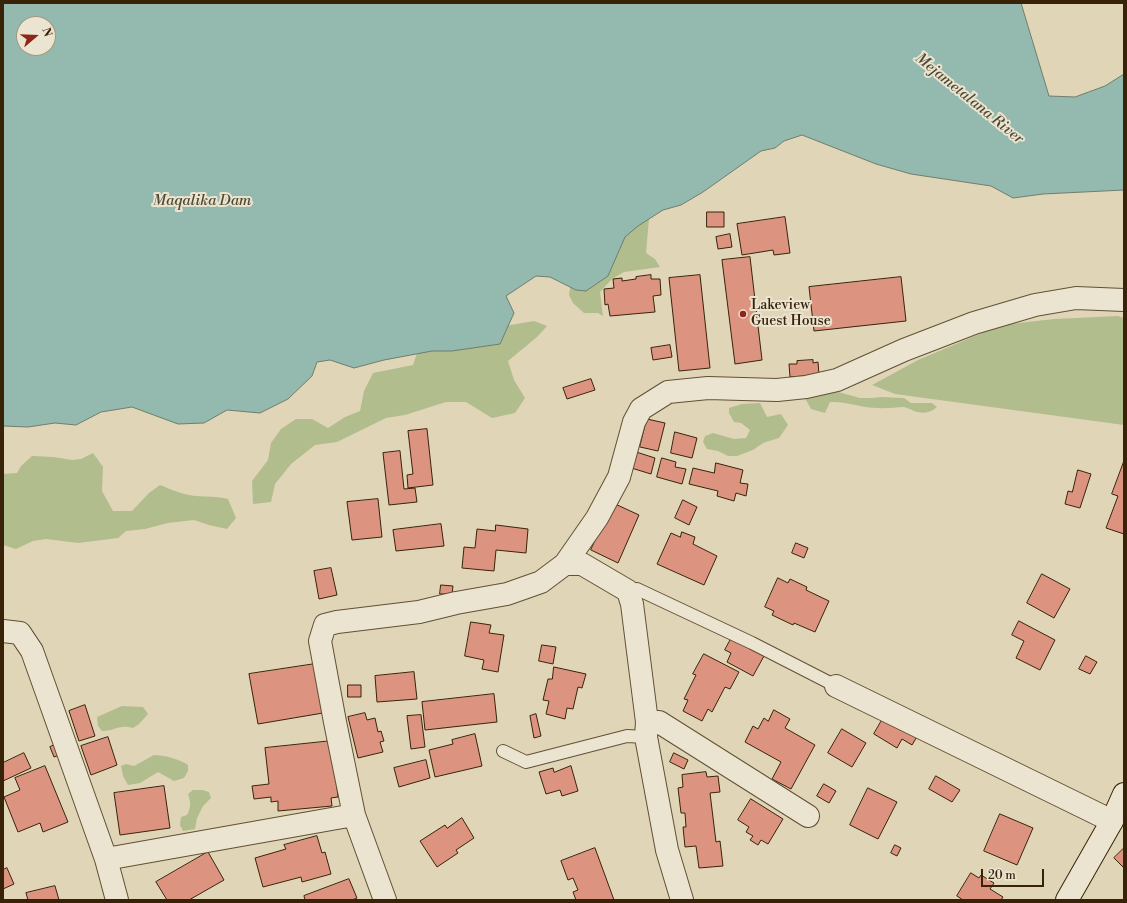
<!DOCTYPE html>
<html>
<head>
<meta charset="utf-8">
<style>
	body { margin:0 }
	#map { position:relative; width:1127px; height:903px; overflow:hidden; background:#e0d5b7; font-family:"Libre Bodoni",serif }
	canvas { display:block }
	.frame { position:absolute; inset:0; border:4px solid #382309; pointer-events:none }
	.north { position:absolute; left:16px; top:16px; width:40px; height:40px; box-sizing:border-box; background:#ebe4d0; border:1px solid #a39780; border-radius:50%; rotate:71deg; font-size:11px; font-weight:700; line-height:16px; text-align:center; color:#382309 }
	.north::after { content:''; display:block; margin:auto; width:14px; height:18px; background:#8f2418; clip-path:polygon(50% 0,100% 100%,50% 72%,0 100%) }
	.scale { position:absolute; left:981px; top:869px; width:63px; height:18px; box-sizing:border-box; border:2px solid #382309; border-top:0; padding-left:5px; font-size:12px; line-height:14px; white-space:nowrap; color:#382309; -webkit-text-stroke:3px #ebe4d0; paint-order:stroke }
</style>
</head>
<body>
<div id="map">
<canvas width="1127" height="903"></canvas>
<div class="frame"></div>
<div class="north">N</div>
<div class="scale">20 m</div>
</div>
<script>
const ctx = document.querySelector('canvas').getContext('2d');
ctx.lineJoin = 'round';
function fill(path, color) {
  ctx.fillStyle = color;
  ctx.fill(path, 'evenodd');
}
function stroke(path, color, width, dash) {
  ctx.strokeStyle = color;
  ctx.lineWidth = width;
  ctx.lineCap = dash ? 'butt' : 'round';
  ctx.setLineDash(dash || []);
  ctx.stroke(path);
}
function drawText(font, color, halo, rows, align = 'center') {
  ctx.font = font + ' "Libre Bodoni",serif';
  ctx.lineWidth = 4;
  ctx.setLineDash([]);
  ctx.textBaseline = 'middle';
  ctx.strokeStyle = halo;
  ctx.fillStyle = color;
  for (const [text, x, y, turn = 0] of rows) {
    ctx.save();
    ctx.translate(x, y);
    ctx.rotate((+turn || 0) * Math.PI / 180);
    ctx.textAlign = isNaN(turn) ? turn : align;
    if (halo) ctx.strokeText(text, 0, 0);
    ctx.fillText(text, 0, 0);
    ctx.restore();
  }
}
fill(new Path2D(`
	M649,219L646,253L655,259L660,267L624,272L612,279L600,292L603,316L598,313H584L573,303L569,295L570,288L581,281L610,225Z
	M1118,316L1124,318V425L895,394L872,385L918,360L1001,325L1054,319Z
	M534,321L547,326L537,337L508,361L514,380L525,398L515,413L492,418L466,402H446L405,415L386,418L337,442L315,445L291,464L275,484L271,502L253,504L252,481L268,460L271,443L281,429L296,419H312L328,428L345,417L360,411L364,391L373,373L413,365L419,347L493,328Z
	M824,388L860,398H872L881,397L904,398L911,403H932L937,407C930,414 921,414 912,410C909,409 906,407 903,407C895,407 887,409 878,408C862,408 846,401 830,402L825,413L811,409L805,398L807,392Z
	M760,403L767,417L781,414L788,425L779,438L763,443L753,450L737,456H728L718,451L707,449L703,442L705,436L713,433L734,439L746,438L750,430L741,423L734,422L729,413V408L742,404Z
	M93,453L103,467L102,491L113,511H132L149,493L160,485C172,490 184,495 196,496C207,497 216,496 228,499L236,518L227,529L209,525L194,520L168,523L145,529L126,531L118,538L78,543L46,539L33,541L16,549L3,545V474L17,473L21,466L32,456L53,457L72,460L81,459Z
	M122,706L143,707L148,714L139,724L133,728C118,724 116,731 102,731L98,726L97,717Z
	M154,755C163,755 180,759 188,765V771L184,778L174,781L158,772L140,783L128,785L123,776L121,766L126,764L134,766Z
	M193,790H202L209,792L211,798L203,806L197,818L195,829L183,831L180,825L181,817L187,815C191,807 191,803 188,794Z`), '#b2bd8e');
const water = new Path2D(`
	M3,3H1021L1049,96L1075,97L1105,86L1124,74V190L1043,194L1013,198L991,186L911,174L876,164L802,135L784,141L775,148L761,151L703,192L681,205L663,210L638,226L625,237L608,276L586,291L576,290L550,277L536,276L506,296L514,313L500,344L452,351H432L384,360L354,368L330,360L317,362L312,376L288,399L260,413L227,410L204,423L178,424L132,407L101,412L76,425L55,423L28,427L3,426ZM24,24H48V48H24Z`);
fill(water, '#94b9ae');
stroke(water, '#6f7d6c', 1);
const building = new Path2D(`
	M707,212H724V227H707Z
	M785,217L790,253L774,255L773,250L742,255L737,224Z
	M730,234L732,247L718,249L716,237Z
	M750,257L762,360L735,364L722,260Z
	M651,275V279H660L661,295L653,296L655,312L610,316L608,304L605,305L604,289L614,288L613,279L622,278V281L636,279V277Z
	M700,275L710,368L679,371L669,278Z
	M901,277L906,321L814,331L809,287Z
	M670,345L672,357L653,360L651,348Z
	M813,360V363L818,362L819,375L790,377L789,364H797V361Z
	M591,379L595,390L567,399L563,388Z
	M647,419L665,423L658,451L640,447Z
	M427,429L433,485L408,488L407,475L413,474L408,431Z
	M675,432L697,438L692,458L671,453Z
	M400,451L404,489L415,488L417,502L389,505L383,453Z
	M633,451L655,458L651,474L628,467Z
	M662,458L676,462L675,467L686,469L682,484L657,477Z
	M1124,461V534L1106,528L1118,496L1112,494Z
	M716,463L743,470L740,483L748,484L746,496L736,493L734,501L717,496L718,491L689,484L693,468L714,473Z
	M1078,470L1091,474L1080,508L1065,504L1068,491L1072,492Z
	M378,499L382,537L352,540L347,502Z
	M683,500L697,507L689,525L675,518Z
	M613,503L639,515L618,563L591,550Z
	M441,524L444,546L396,551L393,530Z
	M496,525L528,529L526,553L496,550L494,571L462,568L464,547L475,548L477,529L495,531Z
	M682,532L695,537L693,544L717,556L704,585L657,564L671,533L680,537Z
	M796,543L808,548L804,558L792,553Z
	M331,568L337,595L319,599L314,571Z
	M1042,574L1070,589L1054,618L1027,603Z
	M778,578L788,583L790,579L807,587L806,590L829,601L815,632L794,623L793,625L772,615L774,611L765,607Z
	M441,585L453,586L452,594H440Z
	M1019,621L1055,640L1040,670L1016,658L1024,641L1012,635Z
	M471,622L491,625L489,633L504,635L498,672L482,669L484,660L465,656Z
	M731,639L764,656L753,676L727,662L731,653L725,650Z
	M542,645L556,647L553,664L539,661Z
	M704,654L739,672L730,689L725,687L712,712L708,709L702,721L683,711L688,700L684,699L696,675L693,674Z
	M1086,656L1097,662L1090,674L1079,669Z
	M315,664L323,713L258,724L249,674Z
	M554,667L586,674L582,688L578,687L573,709L567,708L565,719L546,714L549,701L543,700L548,679H552Z
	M414,672L417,699L377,702L375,676Z
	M348,685H361V697H348Z
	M494,694L497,722L425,730L422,702Z
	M85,705L95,736L79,741L69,711Z
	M774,710L790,719L785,728L815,745L791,789L772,779L781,762L745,742L753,726L758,729L764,718L768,721Z
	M365,713L367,720L375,718L378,732L381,731L384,741L380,742L383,752L358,758L348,717Z
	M536,714L541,736L534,738L530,716Z
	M421,715L425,747L411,749L407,716Z
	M885,715L918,735L912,745L902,739L897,748L874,734Z
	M842,729L866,743L852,767L828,753Z
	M475,734L482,766L435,777L429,750L453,744L452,740Z
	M108,737L117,765L91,775L81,746Z
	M332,741L338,797L331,798L332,806L278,811V801L271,802V797L254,799L252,786L269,784L265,748Z
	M59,743L63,754L54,757L50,747Z
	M24,753L31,768L3,781V763Z
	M674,753L688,760L684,769L670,762Z
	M426,760L430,778L399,787L394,768Z
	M45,766L68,822L43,832L40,823L18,832L4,797L20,790L15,778Z
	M571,766L578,791L562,796L560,790L546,794L539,772L553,768L554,772Z
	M706,772L707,777L718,776L720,792L710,793L716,842L720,841L723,866L699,868L696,846L685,847L683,827H686L685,813H681L678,788L683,787L682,775Z
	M936,776L960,790L952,802L929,789Z
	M824,784L836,791L829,803L817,796Z
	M164,786L170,828L120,835L114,793Z
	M868,788L897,802L878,839L850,825Z
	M751,799L783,819L768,844L761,840L758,845L750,840L753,836L746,832L749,827L738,820Z
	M1000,814L1033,828L1017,865L984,851Z
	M462,818L474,838L456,850L458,853L437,867L420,841L445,825L447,828Z
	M317,836L322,853L325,852L331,874L302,882L301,877L263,887L255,858L286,849L284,845Z
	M895,845L901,848L897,856L891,853Z
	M595,848L614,900H576L573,892L578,890L573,878L568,880L561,861Z
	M1123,849H1124V868L1114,858Z
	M208,852L224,880L189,900H167L156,882Z
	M7,868L14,884L3,889V870Z
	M971,873L979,878L981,875L994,883L990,889L1003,897L1001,900H963L957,896Z
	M349,879L357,898L352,900H305L304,896Z
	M55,886L59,900H28L26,893Z`);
fill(building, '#dc9481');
stroke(building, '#382309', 1);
const lane = new Path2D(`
	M628,591L637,589L752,643L836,686
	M503,751L526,762L627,736L646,737`);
const street = new Path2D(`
	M565,564L597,518L619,477L634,422L641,409L668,392L708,388L777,390L806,387L837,380L904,350L974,323L1035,305L1076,298L1124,300
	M3,631L20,633L32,651L106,859L117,900
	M836,686L1112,821
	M647,722H659L808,816
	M354,815L335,722L320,641L325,625L337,622L419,612L456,603L507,594L541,582L565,564H582L628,591L632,604L647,722L646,737L667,850L682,900
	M106,859L354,815L385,900`);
const secondary = new Path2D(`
	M1067,900L1112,821L1124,794`);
stroke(lane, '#625034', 14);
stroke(street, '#625034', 24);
stroke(secondary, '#382309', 24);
stroke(lane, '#ebe4d0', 12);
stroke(street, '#ebe4d0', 22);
stroke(secondary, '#ebe4d0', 22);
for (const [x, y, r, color] of [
	[743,314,4,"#8f2418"]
]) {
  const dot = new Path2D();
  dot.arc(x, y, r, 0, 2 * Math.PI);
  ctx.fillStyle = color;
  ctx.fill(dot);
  stroke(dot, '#ebe4d0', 1.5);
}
drawText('14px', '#382309', '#ebe4d0', [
	["Lakeview",751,306],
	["Guest House",751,322]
], 'left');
drawText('italic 15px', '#4f4832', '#ebe4d0', [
	["Mejametalana River",969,99,39],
	["Maqalika Dam",202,201]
]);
</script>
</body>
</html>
